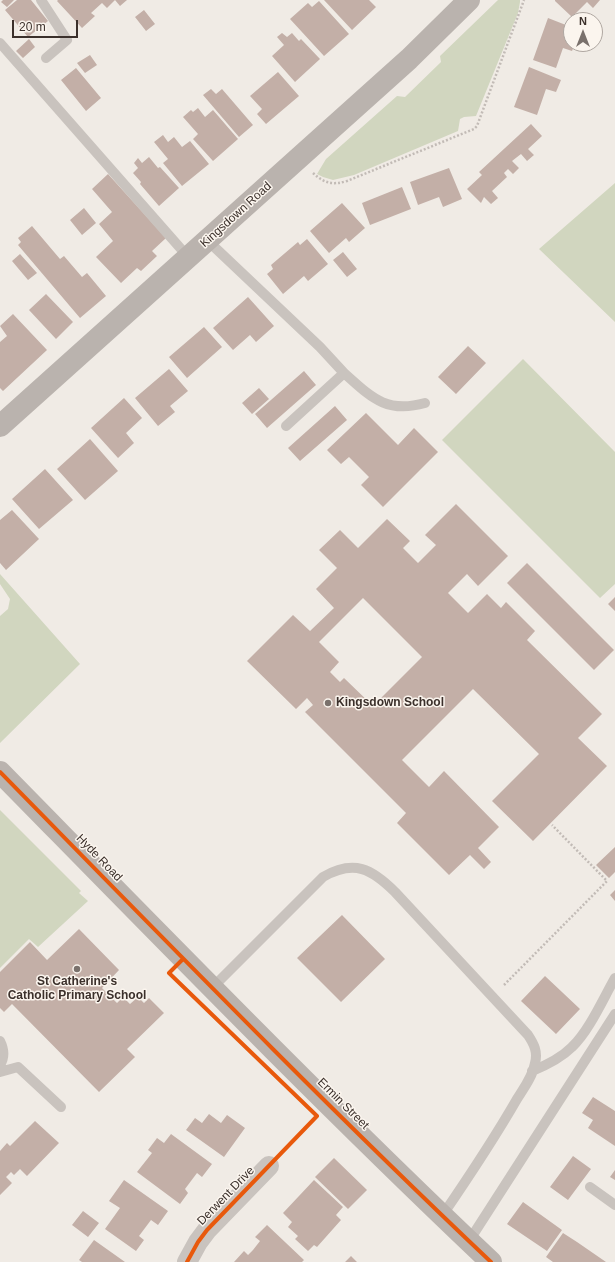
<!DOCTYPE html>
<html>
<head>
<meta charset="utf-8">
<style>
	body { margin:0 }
	#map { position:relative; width:615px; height:1262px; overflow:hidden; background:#f0ebe5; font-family:Helvetica,sans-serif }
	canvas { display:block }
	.north { position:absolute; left:563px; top:12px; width:40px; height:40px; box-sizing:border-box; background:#fbf5ee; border:1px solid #aea6a0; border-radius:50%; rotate:0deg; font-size:11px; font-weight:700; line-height:16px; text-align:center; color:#3b302b }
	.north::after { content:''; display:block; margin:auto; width:14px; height:18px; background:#7a716c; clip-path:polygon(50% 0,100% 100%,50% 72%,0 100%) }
	.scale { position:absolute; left:12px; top:20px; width:66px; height:18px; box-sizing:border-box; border:2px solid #3b302b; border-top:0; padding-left:5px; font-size:12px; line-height:14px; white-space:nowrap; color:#3b302b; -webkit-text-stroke:3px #fbf5ee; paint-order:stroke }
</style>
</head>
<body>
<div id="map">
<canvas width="615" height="1262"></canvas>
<div class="north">N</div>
<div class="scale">20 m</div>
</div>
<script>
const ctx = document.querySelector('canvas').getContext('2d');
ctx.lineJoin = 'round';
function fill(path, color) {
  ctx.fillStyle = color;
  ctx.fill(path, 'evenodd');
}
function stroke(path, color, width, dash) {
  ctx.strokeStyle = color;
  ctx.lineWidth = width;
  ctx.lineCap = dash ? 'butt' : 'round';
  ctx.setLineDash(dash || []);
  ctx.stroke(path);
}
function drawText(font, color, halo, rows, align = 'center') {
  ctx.font = font + ' Helvetica,sans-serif';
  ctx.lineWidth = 3;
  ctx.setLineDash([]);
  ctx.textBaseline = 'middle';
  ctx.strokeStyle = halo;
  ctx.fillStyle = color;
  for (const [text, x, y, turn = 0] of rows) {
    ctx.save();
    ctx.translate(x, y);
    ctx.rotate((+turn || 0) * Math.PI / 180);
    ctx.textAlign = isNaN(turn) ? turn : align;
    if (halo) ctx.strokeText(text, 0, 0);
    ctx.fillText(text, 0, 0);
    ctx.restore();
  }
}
fill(new Path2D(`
	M498,0H520V2L518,13L476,116L464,117L460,119L458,131L354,175L333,180L323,177L317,174L326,159L397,96L405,97L441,62L440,56Z
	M615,183V322L539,249Z
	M523,359L615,452V584L600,598L442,440Z
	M0,574L80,664L0,743V616L8,609L10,599L0,584Z
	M0,810L81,891L79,893L88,901L38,947L29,939L0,968Z`), '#d1d6bf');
fill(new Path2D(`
	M3,0H14L7,7L1,2Z
	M17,0H31L48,21L28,37L5,10Z
	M58,0H127L120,6L115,0L107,8L102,3L91,13L95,16L82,28L57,1Z
	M324,0H369L376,7L352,30Z
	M555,0H600L593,8L587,2L572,17L555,1Z
	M319,1L349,34L324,56L290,19L308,3L312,7Z
	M144,10L155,24L146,31L135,17Z
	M548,18L571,27V44H575L572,51L563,48L556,68L533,60Z
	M282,33L287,37L292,33L299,41L301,39L320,59L295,82L272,56L284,45L277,37Z
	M29,39L35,47L23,58L16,51Z
	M90,55L97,65L85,73L77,63Z
	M529,67L561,80L556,92L546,89L537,115L514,107Z
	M76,68L101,98L86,111L61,80Z
	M278,72L299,96L266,124L257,114L262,109L250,96Z
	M211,89L216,94L222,89L253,125L239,137L203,95Z
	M198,108L205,117L213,110L238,139L213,161L193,139L198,134L183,117L191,110L193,112Z
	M531,124L542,136L528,149L534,155L527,161L521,154L512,161L519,168L513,174L508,169L504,173L507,177L492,191L498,198L491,204L484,197L481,203L467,189L482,175L479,172Z
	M163,135L168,142L174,137L182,147L190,141L209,164L182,186L163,163L168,159L154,142Z
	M149,157L158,168L160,167L179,188L159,206L140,184L141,182L133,173L138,168L134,163L138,158L142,163Z
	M449,168L462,199L443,207L439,197L418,205L410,182Z
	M108,174L166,238L152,251L157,256L141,271L137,268L121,283L96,257L113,241L99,224L112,212L92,189Z
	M402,187L411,209L370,225L362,203Z
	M342,203L365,228L349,242L346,238L329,253L310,231Z
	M84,208L96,223L82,235L70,220Z
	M32,226L60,259L64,256L82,277L87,273L106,296L80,318L18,245L21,242L18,238Z
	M307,239L328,264L308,281L304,276L283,294L267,274L273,269L271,265L298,242L300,245Z
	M343,252L357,269L347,277L333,260Z
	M20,254L37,273L28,280L12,261Z
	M46,294L73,322L56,339L29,310Z
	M248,297L274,326L256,342L250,335L233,350L213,328Z
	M13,314L47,350L3,391L0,388V342L7,336L0,326Z
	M204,327L222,347L187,378L169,357Z
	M468,346L486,363L456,394L438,377Z
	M169,369L188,391L170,406L175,412L158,426L135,398Z
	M304,371L316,385L267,428L255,414Z
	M259,388L269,399L252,414L242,403Z
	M124,398L142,418L126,433L134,443L118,458L91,428Z
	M335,406L347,420L300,461L288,448Z
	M366,413L398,445L414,428L438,452L383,507L361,485L369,477L349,457L341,464L327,450Z
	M90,439L118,471L85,500L57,469Z
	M45,469L73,500L39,529L12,499Z
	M456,504L508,556L478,586L467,574L448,593L468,613L487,594L501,608L506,602L535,631L527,640L602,714L578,738L607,766L533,841L492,801L539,754L473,689L402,760L429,787L444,771L499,827L478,848L491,862L484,869L470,855L449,875L397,823L406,813L305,712L313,705L307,698L296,709L247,661L293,615L310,631L334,608L316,589L337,568L319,550L340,530L358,548L387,519L410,541L403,548L418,563L436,545L425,535ZM363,598L422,657L373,706L344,678L340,682L330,672L339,662L319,642Z
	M12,510L39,539L6,570L0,563V520Z
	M527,563L614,650L594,670L507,583Z
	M615,597V611L608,604Z
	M615,847V872L609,878L596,865Z
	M615,890V901L610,895Z
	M342,915L385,959L341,1002L297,958Z
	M79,929L119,970L102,988L117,1003L123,997L130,1004L138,997L144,1003L149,998L164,1013L127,1049L135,1057L99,1092L12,1004L4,1012L0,1008V972L30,942L47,960Z
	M545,976L580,1009L556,1034L521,1001Z
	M593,1097L615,1111V1146L588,1128L593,1120L582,1113Z
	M209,1114L221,1123L227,1115L245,1128L224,1157L186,1130L195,1118L202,1123Z
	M35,1121L59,1143L27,1176L20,1169L14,1175L11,1172L6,1177L12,1183L0,1195V1151L7,1143L10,1146Z
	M171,1134L212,1164L202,1177L197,1173L185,1189L188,1193L180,1204L137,1172L152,1153L148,1150L157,1138L164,1143Z
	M573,1156L591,1169L568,1200L550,1187Z
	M334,1158L367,1190L348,1209L315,1177Z
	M615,1170V1180L610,1177Z
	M124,1180L168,1211L158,1225L151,1220L139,1236L144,1240L136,1251L105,1229L120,1208L109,1201Z
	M314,1180L343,1207L336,1215L341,1220L317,1247L314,1245L308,1251L295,1239L298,1236L288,1227L292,1222L283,1213Z
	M523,1202L562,1230L547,1251L507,1224Z
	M83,1211L99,1223L88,1237L72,1225Z
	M267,1225L304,1260L302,1262H234L244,1251L248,1255L253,1250L260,1241L255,1237Z
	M563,1233L577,1242L606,1262H553L546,1257Z
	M94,1240L125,1262H82L79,1260Z
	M351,1256L357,1262H345Z`), '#c3afa7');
stroke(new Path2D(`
	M313,173C325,184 333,185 347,181L474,129L477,126L524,0
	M504,985L607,881L552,825`), '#c2bbb6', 2.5, [2, 2]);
stroke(new Path2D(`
	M41,0L67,40L46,58
	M0,43L189,258
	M208,241L320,347L344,373L286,426
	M344,373C371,397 386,414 425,403
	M212,988L323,877C354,859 372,869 395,892L528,1035C534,1044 538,1052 535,1063C533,1076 524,1088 517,1099C494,1139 468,1178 442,1216
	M0,1041C4,1049 5,1057 0,1065
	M532,1071C547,1065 561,1058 572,1047C589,1031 603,999 615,978
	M0,1072L18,1067L61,1107
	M590,1187L615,1205
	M469,1241L615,1014`), '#c9c3be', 10);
stroke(new Path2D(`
	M187,1262L198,1242L207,1230L269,1166`), '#c9c3be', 20);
stroke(new Path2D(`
	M0,426L409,59L469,0
	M0,772C162,937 323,1103 491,1262`), '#bab3ae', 22);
stroke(new Path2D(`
	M0,772C162,937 323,1103 491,1262
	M183,959L169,973L317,1116L207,1230L198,1242L187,1262`), '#e8590c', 4);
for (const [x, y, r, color] of [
	[328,703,4,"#7a716c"],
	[77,969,4,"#7a716c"]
]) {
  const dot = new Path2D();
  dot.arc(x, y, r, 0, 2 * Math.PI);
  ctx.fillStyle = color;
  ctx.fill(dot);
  stroke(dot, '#fbf5ee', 1.5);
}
drawText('12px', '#3b302b', '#fbf5ee', [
	["Kingsdown Road",236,215,-42],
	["Hyde Road",99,858,46],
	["Ermin Street",343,1104,45],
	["Derwent Drive",226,1196,-46]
]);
drawText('bold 12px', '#3b302b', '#fbf5ee', [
	["Kingsdown School",336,703],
	["St Catherine's",77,982,"center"],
	["Catholic Primary School",77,996,"center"]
], 'left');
</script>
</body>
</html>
